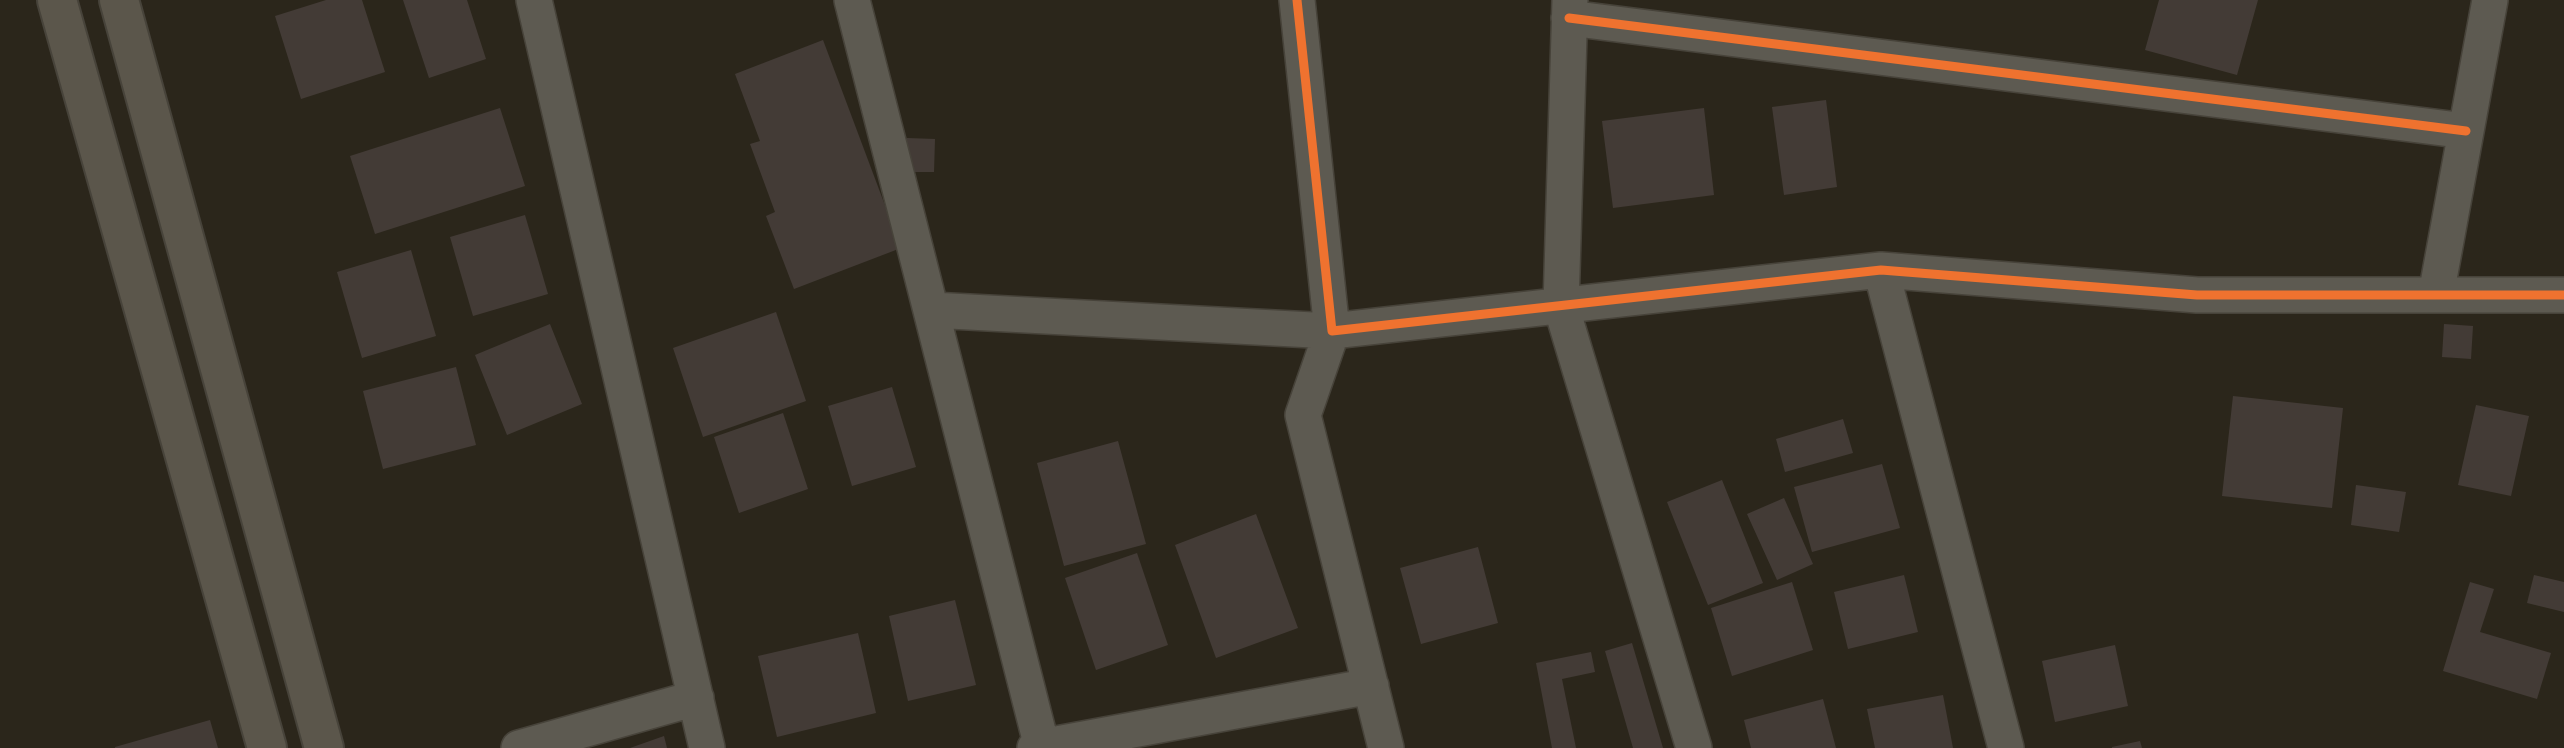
<!DOCTYPE html>
<html>
<head>
<meta charset="utf-8">
<style>
	body { margin:0 }
	canvas { display:block; background:#2b261b }
</style>
</head>
<body>
<canvas width="2564" height="748"></canvas>
<script>
const ctx = document.querySelector('canvas').getContext('2d');
ctx.lineJoin = 'round';
function fill(path, color) {
  ctx.fillStyle = color;
  ctx.fill(path, 'evenodd');
}
function stroke(path, color, width, dash) {
  ctx.strokeStyle = color;
  ctx.lineWidth = width;
  ctx.lineCap = dash ? 'butt' : 'round';
  ctx.setLineDash(dash || []);
  ctx.stroke(path);
}
fill(new Path2D(`
	M326,0H362L385,72L301,99L275,16Z
	M403,0H467L486,59L429,78Z
	M2159,0H2258L2237,75L2145,50Z
	M823,40L901,248L794,289L766,216L775,212L750,144L760,141L735,74Z
	M1826,100L1837,187L1784,195L1772,107Z
	M500,108L525,186L375,234L350,156Z
	M1704,108L1714,195L1613,208L1602,121Z
	M907,138L935,139L934,172H906Z
	M525,215L548,294L473,316L450,237Z
	M411,250L436,336L362,358L337,272Z
	M776,312L806,401L703,437L673,348Z
	M550,324L582,404L507,435L475,355Z
	M2444,324L2473,326L2471,359L2442,357Z
	M456,367L476,445L383,469L363,391Z
	M892,387L916,467L852,486L828,406Z
	M2233,396L2343,408L2332,508L2222,496Z
	M2476,405L2529,416L2511,496L2458,485Z
	M783,413L808,489L739,513L714,437Z
	M1843,419L1853,453L1785,472L1776,439Z
	M1118,441L1146,544L1064,566L1037,463Z
	M1882,464L1900,528L1812,552L1794,487Z
	M1722,480L1763,583L1708,605L1667,502Z
	M2356,485L2406,492L2399,532L2351,525Z
	M1784,498L1813,564L1777,580L1747,514Z
	M1256,514L1298,628L1216,658L1175,545Z
	M1478,547L1498,623L1421,644L1400,568Z
	M1137,553L1168,645L1096,670L1065,578Z
	M1904,575L1918,632L1848,649L1834,592Z
	M2534,575L2564,582V612L2527,603Z
	M1792,582L1813,650L1732,676L1711,608Z
	M2470,582L2494,589L2480,632L2551,653L2537,699L2443,671Z
	M955,600L976,685L908,701L889,616Z
	M858,633L876,713L777,737L758,656Z
	M1632,643L1663,748H1633L1605,651Z
	M2115,645L2128,706L2055,722L2042,661Z
	M1591,652L1595,672L1562,679L1576,748H1552L1536,663Z
	M1943,695L1953,748H1875L1867,709Z
	M1823,699L1836,748H1751L1744,720Z
	M210,720L218,748H115V747Z
	M664,736L667,748H630Z
	M2140,741L2142,748H2112V747Z`), '#433b36');
const minor = new Path2D(`
	M534,0L707,748
	M852,0L1042,747
	M1297,0L1332,331L1881,270L2197,295H2564
	M1570,0L1561,306L1694,748
	M1569,18L2466,131
	M1881,270L2006,748
	M2436,295L2490,0
	M931,310L1332,331L1303,415L1386,748
	M519,748L696,698
	M1035,748L1371,686`);
const secondary = new Path2D(`
	M57,0L267,748
	M119,0L324,748`);
stroke(minor, '#47433a', 38);
stroke(secondary, '#47433a', 42);
stroke(minor, '#5d5a51', 35);
stroke(secondary, '#5b564b', 38);
stroke(new Path2D(`
	M1297,0L1332,331L1881,270L2197,295H2564
	M1569,18L2466,131`), '#ef722f', 9);
</script>
</body>
</html>
